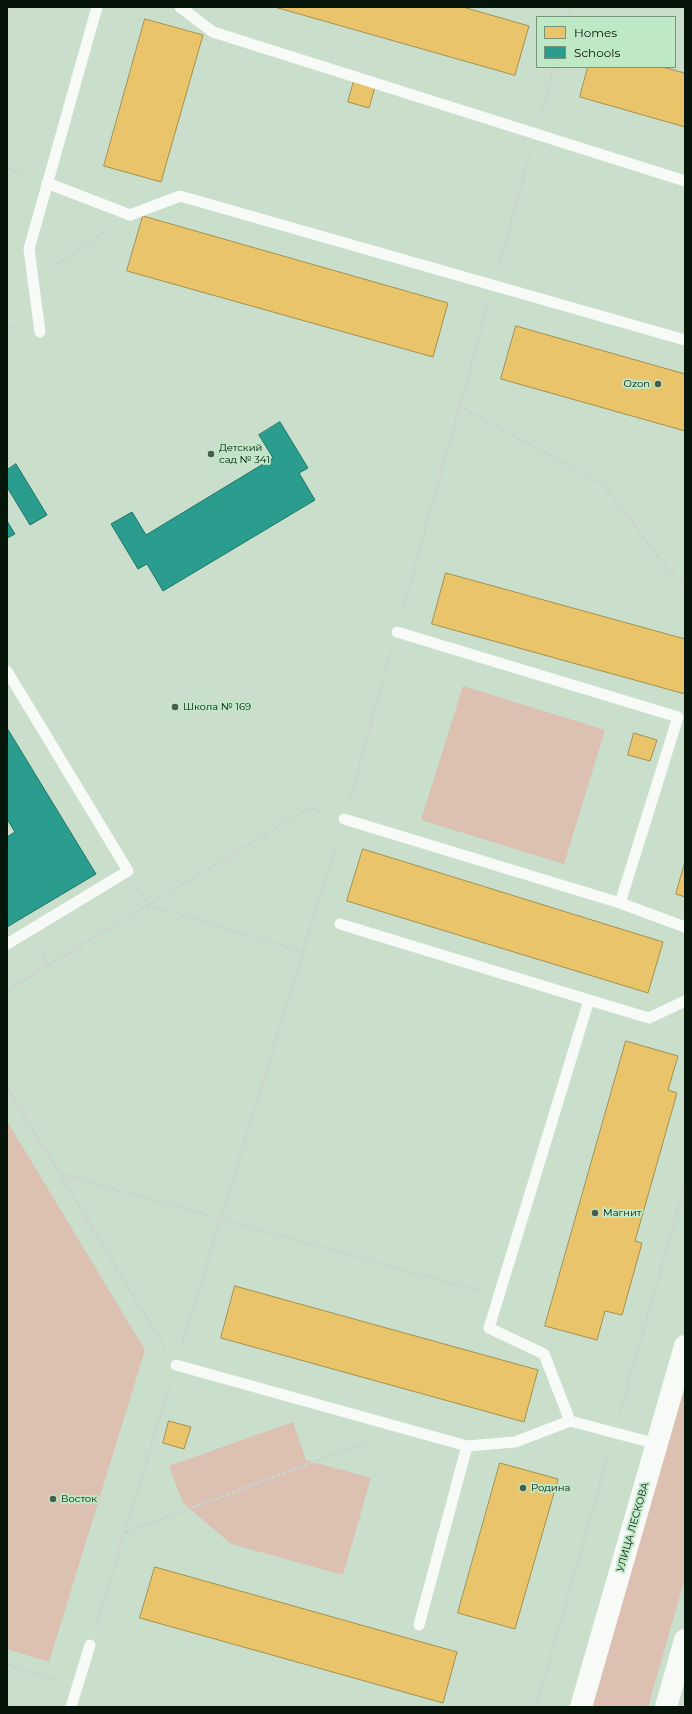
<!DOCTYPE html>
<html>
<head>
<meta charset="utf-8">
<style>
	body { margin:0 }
	#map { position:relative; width:692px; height:1714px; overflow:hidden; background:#c9dfcc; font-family:Montserrat,sans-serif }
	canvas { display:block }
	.frame { position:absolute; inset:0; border:8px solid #061509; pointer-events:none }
	.legend { position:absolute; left:536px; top:16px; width:140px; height:52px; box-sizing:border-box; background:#bfe9c5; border:1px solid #75947a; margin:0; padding:5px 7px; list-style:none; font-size:12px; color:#061509 }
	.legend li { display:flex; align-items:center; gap:8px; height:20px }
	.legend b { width:20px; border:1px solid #75947a }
</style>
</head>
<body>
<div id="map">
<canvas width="692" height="1714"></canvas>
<div class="frame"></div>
<ul class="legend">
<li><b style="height:11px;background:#e9c46a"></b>Homes</li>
<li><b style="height:11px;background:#2a9d8f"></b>Schools</li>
</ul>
</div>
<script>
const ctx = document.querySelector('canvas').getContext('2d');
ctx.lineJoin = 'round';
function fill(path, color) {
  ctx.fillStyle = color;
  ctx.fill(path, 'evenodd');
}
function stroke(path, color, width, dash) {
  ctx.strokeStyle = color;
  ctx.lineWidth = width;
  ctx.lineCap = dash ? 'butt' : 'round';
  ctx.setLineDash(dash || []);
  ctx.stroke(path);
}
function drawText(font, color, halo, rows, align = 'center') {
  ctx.font = font + ' Montserrat,sans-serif';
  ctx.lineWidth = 4;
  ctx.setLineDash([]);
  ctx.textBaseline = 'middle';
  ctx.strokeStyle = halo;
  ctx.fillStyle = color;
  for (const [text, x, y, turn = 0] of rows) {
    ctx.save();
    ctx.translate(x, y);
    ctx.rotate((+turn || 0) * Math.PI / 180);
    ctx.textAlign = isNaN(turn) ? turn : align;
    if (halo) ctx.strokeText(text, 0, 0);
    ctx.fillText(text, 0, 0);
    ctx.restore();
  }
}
fill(new Path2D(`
	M463,686L605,730L564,864L421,820Z
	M7,1121L145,1350L49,1662L7,1649Z
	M685,1385V1578L648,1707H592Z
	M293,1422L306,1460L371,1478L343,1575L231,1544L183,1503L169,1466Z`), '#dcc0b2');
const homes = new Path2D(`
	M275,7H463L529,26L515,75Z
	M145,19L203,35L161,182L104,166Z
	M588,67H662L685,73V127L580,97Z
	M354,81L375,87L369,108L348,102Z
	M143,216L448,303L433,357L127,271Z
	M516,326L685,374V431L501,379Z
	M446,573L685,639V694L432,624Z
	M634,733L657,740L650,761L628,755Z
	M363,849L663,942L648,993L347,901Z
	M685,862V897L676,894Z
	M626,1041L678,1056L668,1090L677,1093L635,1241L642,1243L622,1315L605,1311L597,1340L545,1326Z
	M235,1286L538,1370L524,1422L221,1338Z
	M169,1421L191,1427L184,1449L163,1443Z
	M500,1463L558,1479L515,1629L458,1613Z
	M155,1567L457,1652L443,1703L140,1618Z`);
fill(homes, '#e9c46a');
stroke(homes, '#a5904d', 1);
const schools = new Path2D(`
	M280,422L308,468L299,473L315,500L163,591L147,564L138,569L111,524L132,512L146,535L273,458L259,435Z
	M16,464L47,515L30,525L7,487V470Z
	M7,521L15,534L7,538Z
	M7,728L96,874L7,927V837L15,832L7,819Z`);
fill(schools, '#2a9d8f');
stroke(schools, '#1f7467', 1);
stroke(new Path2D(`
	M7,14L9,7
	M568,17L571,7
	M541,115L554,67
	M7,168L29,177
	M499,265L530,154
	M52,268L109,229
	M7,331L19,324
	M459,406L603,484L666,567L685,585
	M402,612L488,305
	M350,799L391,651
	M138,888L148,905L303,952
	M39,949L49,965
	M7,990L309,808L325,813
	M7,1087L165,1348
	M60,1174L479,1291
	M182,1345L338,838
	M620,1412L685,1185
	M125,1533L369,1441
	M96,1626L170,1384
	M7,1665L57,1681
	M536,1707L609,1452`), '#ccd3ce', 2.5, [4, 2]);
stroke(new Path2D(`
	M180,7L213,32L685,181
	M47,183L130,215L180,196L685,340
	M40,332L29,249L97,7
	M397,632L678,717L620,903L685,927
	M7,671L128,871L7,944
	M344,819L620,903
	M340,924L589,1000
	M176,1365L467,1446L515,1442L570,1421
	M657,1444L570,1421L544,1354L489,1328L589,1000L649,1018L685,1001
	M419,1625L467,1446
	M71,1707L90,1645`), '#f7faf7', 11);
stroke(new Path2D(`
	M581,1707L685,1346
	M666,1707L685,1640`), '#f7faf7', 22);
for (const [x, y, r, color] of [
	[658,384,4,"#4a5c4d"],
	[211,454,4,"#4a5c4d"],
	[175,707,4,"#4a5c4d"],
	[595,1213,4,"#4a5c4d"],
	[523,1488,4,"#4a5c4d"],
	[53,1499,4,"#4a5c4d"]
]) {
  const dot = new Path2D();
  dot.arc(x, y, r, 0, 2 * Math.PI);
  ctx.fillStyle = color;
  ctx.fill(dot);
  stroke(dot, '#bfe9c5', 1.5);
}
drawText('10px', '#061509', '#bfe9c5', [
	["Ozon",650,384,"right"],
	["Детский",219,448],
	["сад № 341",219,460],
	["Школа № 169",183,707],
	["Магнит",603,1213],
	["Родина",531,1488],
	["Восток",61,1499]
], 'left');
drawText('10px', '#061509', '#bfe9c5', [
	["УЛИЦА ЛЕСКОВА",633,1527,-74]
]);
</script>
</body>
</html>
